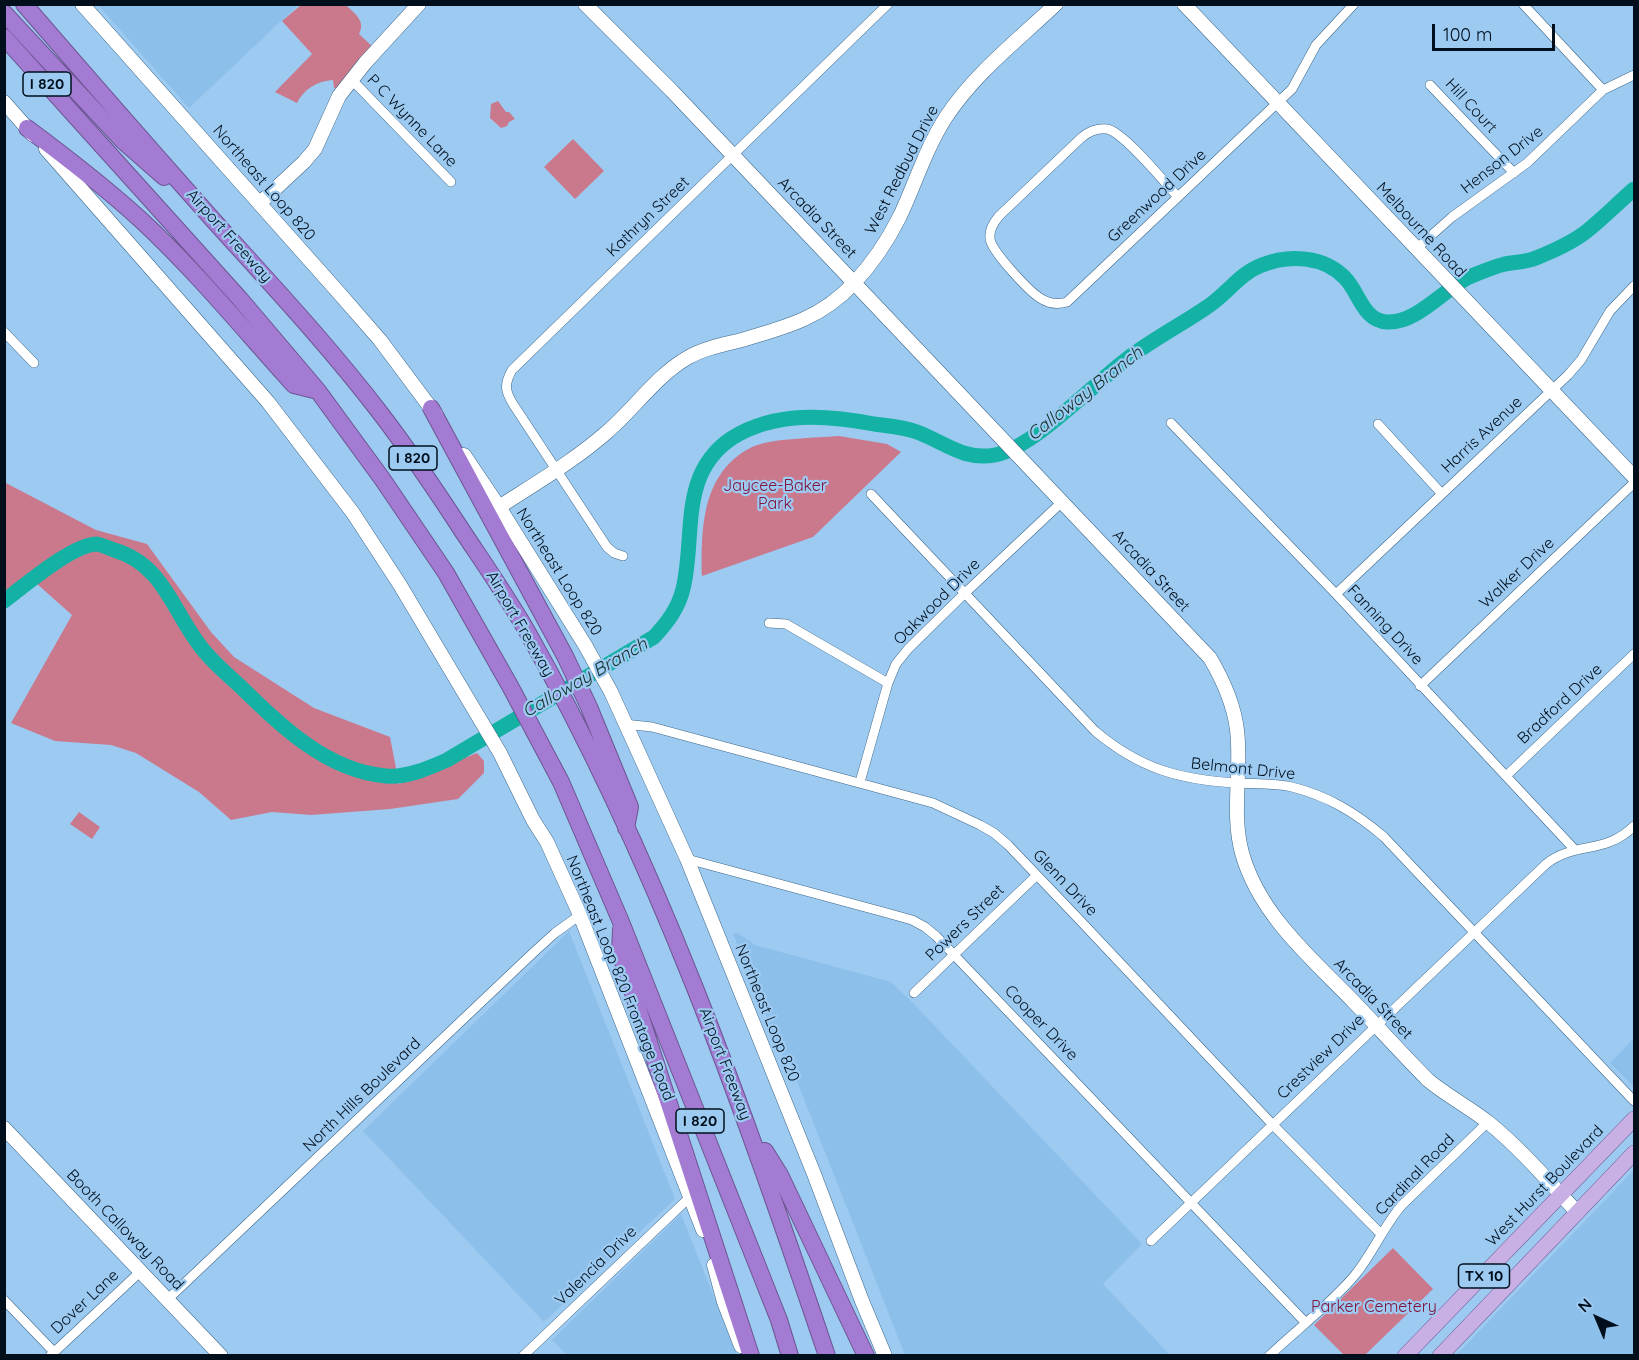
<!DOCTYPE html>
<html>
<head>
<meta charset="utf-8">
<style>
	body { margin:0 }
	#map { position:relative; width:1639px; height:1360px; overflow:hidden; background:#9dcaf1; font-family:Quicksand,sans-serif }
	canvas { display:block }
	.frame { position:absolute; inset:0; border:6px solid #010f1c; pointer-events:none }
	.north { position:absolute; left:1567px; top:1288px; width:60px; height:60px; -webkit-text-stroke:4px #9dcaf1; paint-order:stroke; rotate:316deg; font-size:16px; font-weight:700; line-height:24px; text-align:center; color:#010f1c }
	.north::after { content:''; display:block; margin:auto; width:21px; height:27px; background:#010f1c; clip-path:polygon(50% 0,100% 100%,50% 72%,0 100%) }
	.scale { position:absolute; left:1432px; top:24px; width:123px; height:27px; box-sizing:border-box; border:3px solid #010f1c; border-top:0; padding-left:8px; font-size:18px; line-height:21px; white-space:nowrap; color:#010f1c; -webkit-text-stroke:4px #9dcaf1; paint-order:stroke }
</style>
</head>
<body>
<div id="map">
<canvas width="1639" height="1360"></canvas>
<div class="frame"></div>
<div class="north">N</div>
<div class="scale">100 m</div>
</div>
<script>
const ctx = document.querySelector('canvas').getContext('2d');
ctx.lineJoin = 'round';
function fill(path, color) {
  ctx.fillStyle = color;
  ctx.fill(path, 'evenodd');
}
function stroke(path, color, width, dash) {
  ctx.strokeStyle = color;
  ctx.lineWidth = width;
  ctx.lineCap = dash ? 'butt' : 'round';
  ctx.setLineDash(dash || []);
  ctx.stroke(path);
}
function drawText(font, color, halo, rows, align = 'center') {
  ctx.font = font + ' Quicksand,sans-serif';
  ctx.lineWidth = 4.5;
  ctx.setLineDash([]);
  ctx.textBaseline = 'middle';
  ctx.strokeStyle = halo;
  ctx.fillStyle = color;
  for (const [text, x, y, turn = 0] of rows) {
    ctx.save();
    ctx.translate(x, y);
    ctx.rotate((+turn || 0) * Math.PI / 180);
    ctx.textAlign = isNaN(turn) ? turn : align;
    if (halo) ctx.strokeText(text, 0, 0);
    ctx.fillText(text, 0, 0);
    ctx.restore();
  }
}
fill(new Path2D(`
	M98,5H298L189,108Z
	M569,931L675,1199L544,1322L363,1131Z
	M738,933L755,945L891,982L914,1004L1142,1244L1103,1284L1170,1355H905L789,1061L785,1062L733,934Z
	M1634,1038V1087L1610,1063Z
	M1634,1170V1355H1456L1461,1350Z
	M681,1214L737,1355H567L552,1340Z`), '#8dbfeb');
fill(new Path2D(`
	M301,5H346C355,14 366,21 359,34L374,48L337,88H334L333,80C317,81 304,89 297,103L275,92L312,54L282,21Z
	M498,101L506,112H509L515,119L509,122L507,126L501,128L490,118L491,104Z
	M573,139L604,171L575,199L544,167Z
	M839,436L887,444L901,452L813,537L702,576C701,527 702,472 752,447C772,438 816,438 839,436Z
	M4,482L96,530L147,544L211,632L234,657L314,708L390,737L399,784L477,753L484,761V773L458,799L390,809L311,815L272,812L231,820L199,792L136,753L111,745L55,741L11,723L72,615L36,583L5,604Z
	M79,812L100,827L92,839L70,824Z
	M1393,1248L1433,1289L1365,1355H1344L1314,1325Z`), '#ca798c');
stroke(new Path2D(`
	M4,601C24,586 73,544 97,544C102,545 109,548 114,550C166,565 173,615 205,652C216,665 229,676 241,687C281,726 327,771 386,776C406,778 429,768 447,760L654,637C667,623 678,609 683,589C696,536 678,474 732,438C775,411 827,415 874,424C889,426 903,427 917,432C944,442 964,461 995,455C1035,447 1092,385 1127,359C1153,339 1181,325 1207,307C1227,294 1240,273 1262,265C1289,254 1324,256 1345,278C1359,292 1363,321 1387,322C1416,324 1444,289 1469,277C1481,272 1493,267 1505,264C1516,262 1526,262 1536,258C1553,251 1572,243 1587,231C1603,218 1618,203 1634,189`), '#13b2a4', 15);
const street = new Path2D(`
	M1523,4L1603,90
	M352,80L451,182
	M1430,85L1514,173
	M1178,197C1165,183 1124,132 1107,129C1097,128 1088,132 1081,138L999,216C994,222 989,230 990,238C990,250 1029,291 1040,298C1049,304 1057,305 1067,302L1292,89L1316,45L1354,4
	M1416,249L1452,217L1527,163L1603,90L1634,75
	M4,332L34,363
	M1171,423L1336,594L1575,850
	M1378,424L1442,494
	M871,494L1095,731C1140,769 1180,780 1238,783C1256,784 1275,783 1292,787C1328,796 1356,813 1384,837L1634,1101
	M623,556L614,553L607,547L513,404C505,391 504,384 512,370L888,4
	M1336,594L1568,375L1581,360L1610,311L1634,286
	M769,623L786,624L888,683
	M1420,686L1634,483
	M624,724L652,727L933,803L980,825L994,833L1008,845L1074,914L1273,1125L1381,1234
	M1506,776L1634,654
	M860,782L888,683L896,664L908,649L964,594L1063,501
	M687,859L887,913L912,920L925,927L936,936L1305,1322
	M914,993L1036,876
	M1151,1241L1546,864C1575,841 1605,855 1634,826
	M168,1299L534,952L555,933L580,915
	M4,1300L54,1352
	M50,1356L141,1271
	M523,1356L690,1197
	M1269,1356C1296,1330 1332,1303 1355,1275C1373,1253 1383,1227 1402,1205L1488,1122`);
const secondary = new Path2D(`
	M82,4L339,293L380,340L436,415
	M585,4L672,91L1210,658C1223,680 1234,705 1237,730C1242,771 1231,813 1242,853C1259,914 1310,957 1353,1001C1378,1027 1402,1054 1428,1080C1447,1096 1469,1107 1489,1123C1521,1149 1549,1182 1577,1212
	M1184,4L1634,477
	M4,102L33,135
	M46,149L268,402L353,513L400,585L500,753L533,820L547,842L580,915L703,1230
	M260,203L304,162L315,149L339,96L365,63L419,4
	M464,455L499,507L585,645L611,692L687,859L814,1174L862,1301L885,1356
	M499,507C536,483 574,461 607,432C634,409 656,376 687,358C702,349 721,345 738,341C783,328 821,319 854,283C872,264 888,240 900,216C915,184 926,148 946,117C975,73 1018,40 1056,4
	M4,1128L221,1356
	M714,1265L724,1302L741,1346`);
const primary = new Path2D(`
	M1405,1356L1634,1119
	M1440,1356L1634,1153`);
const highway = new Path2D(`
	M24,4C87,77 150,149 214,221C271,284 329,346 381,414C410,452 437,492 463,532C485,565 508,598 528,633C657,861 744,1109 827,1356
	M4,13L123,141L164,177
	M4,37L240,299L318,391L383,480L446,573L510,686L561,782L621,922L779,1320L790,1356
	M27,128C66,157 105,187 141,220C196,271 244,330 294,385L318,391
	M431,408L565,656L589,707L630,807L626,828
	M621,929L620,953L751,1356
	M765,1151L780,1175L866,1356`);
stroke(street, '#3e688a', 10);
stroke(secondary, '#3e688a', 15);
stroke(primary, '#6b5592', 16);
stroke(highway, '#6b5592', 18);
stroke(street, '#fff', 9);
stroke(secondary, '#fff', 14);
stroke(primary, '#c8b0e4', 15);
stroke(highway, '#a47bd2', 16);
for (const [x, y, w] of [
	[47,84,48],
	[413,458,48],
	[700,1121,48],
	[1484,1276,51]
]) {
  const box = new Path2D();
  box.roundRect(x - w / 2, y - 12, w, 24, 4.5);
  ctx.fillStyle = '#9dcaf1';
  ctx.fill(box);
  stroke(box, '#010f1c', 1.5);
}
drawText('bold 15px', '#010f1c', null, [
	["I 820",47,84],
	["I 820",413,458],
	["I 820",700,1121],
	["TX 10",1484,1276]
]);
drawText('16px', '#010f1c', '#9dcaf1', [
	["Hill Court",1471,106,47],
	["P C Wynne Lane",412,121,46],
	["Henson Drive",1502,160,-38],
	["West Redbud Drive",902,170,-63],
	["Northeast Loop 820",264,183,49],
	["Greenwood Drive",1157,196,-43],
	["Kathryn Street",648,217,-44],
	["Arcadia Street",817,218,46],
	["Melbourne Road",1421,230,47],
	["Airport Freeway",229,236,48],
	["Harris Avenue",1482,435,-43],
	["Arcadia Street",1151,571,47],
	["Northeast Loop 820",559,572,58],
	["Walker Drive",1517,573,-43],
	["Oakwood Drive",937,602,-45],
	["Airport Freeway",520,624,60],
	["Fanning Drive",1385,625,47],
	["Bradford Drive",1560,704,-43],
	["Belmont Drive",1243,769,6],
	["Glenn Drive",1065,883,46],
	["Powers Street",965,923,-44],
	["Northeast Loop 820 Frontage Road",620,978,68],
	["Arcadia Street",1373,999,46],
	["Northeast Loop 820",767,1013,68],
	["Cooper Drive",1041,1023,46],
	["Crestview Drive",1321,1057,-44],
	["Airport Freeway",725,1064,69],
	["North Hills Boulevard",362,1095,-44],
	["Cardinal Road",1415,1175,-46],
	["West Hurst Boulevard",1545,1186,-46],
	["Booth Calloway Road",125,1230,46],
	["Valencia Drive",596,1266,-44],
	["Dover Lane",85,1302,-43]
]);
drawText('16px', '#80143d', '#9dcaf1', [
	["Jaycee-Baker",775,486],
	["Park",775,504],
	["Parker Cemetery",1374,1307]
]);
drawText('italic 18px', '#14312d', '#9dcaf1', [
	["Calloway Branch",1085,394,-38],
	["Calloway Branch",585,678,-30]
]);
</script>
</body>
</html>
